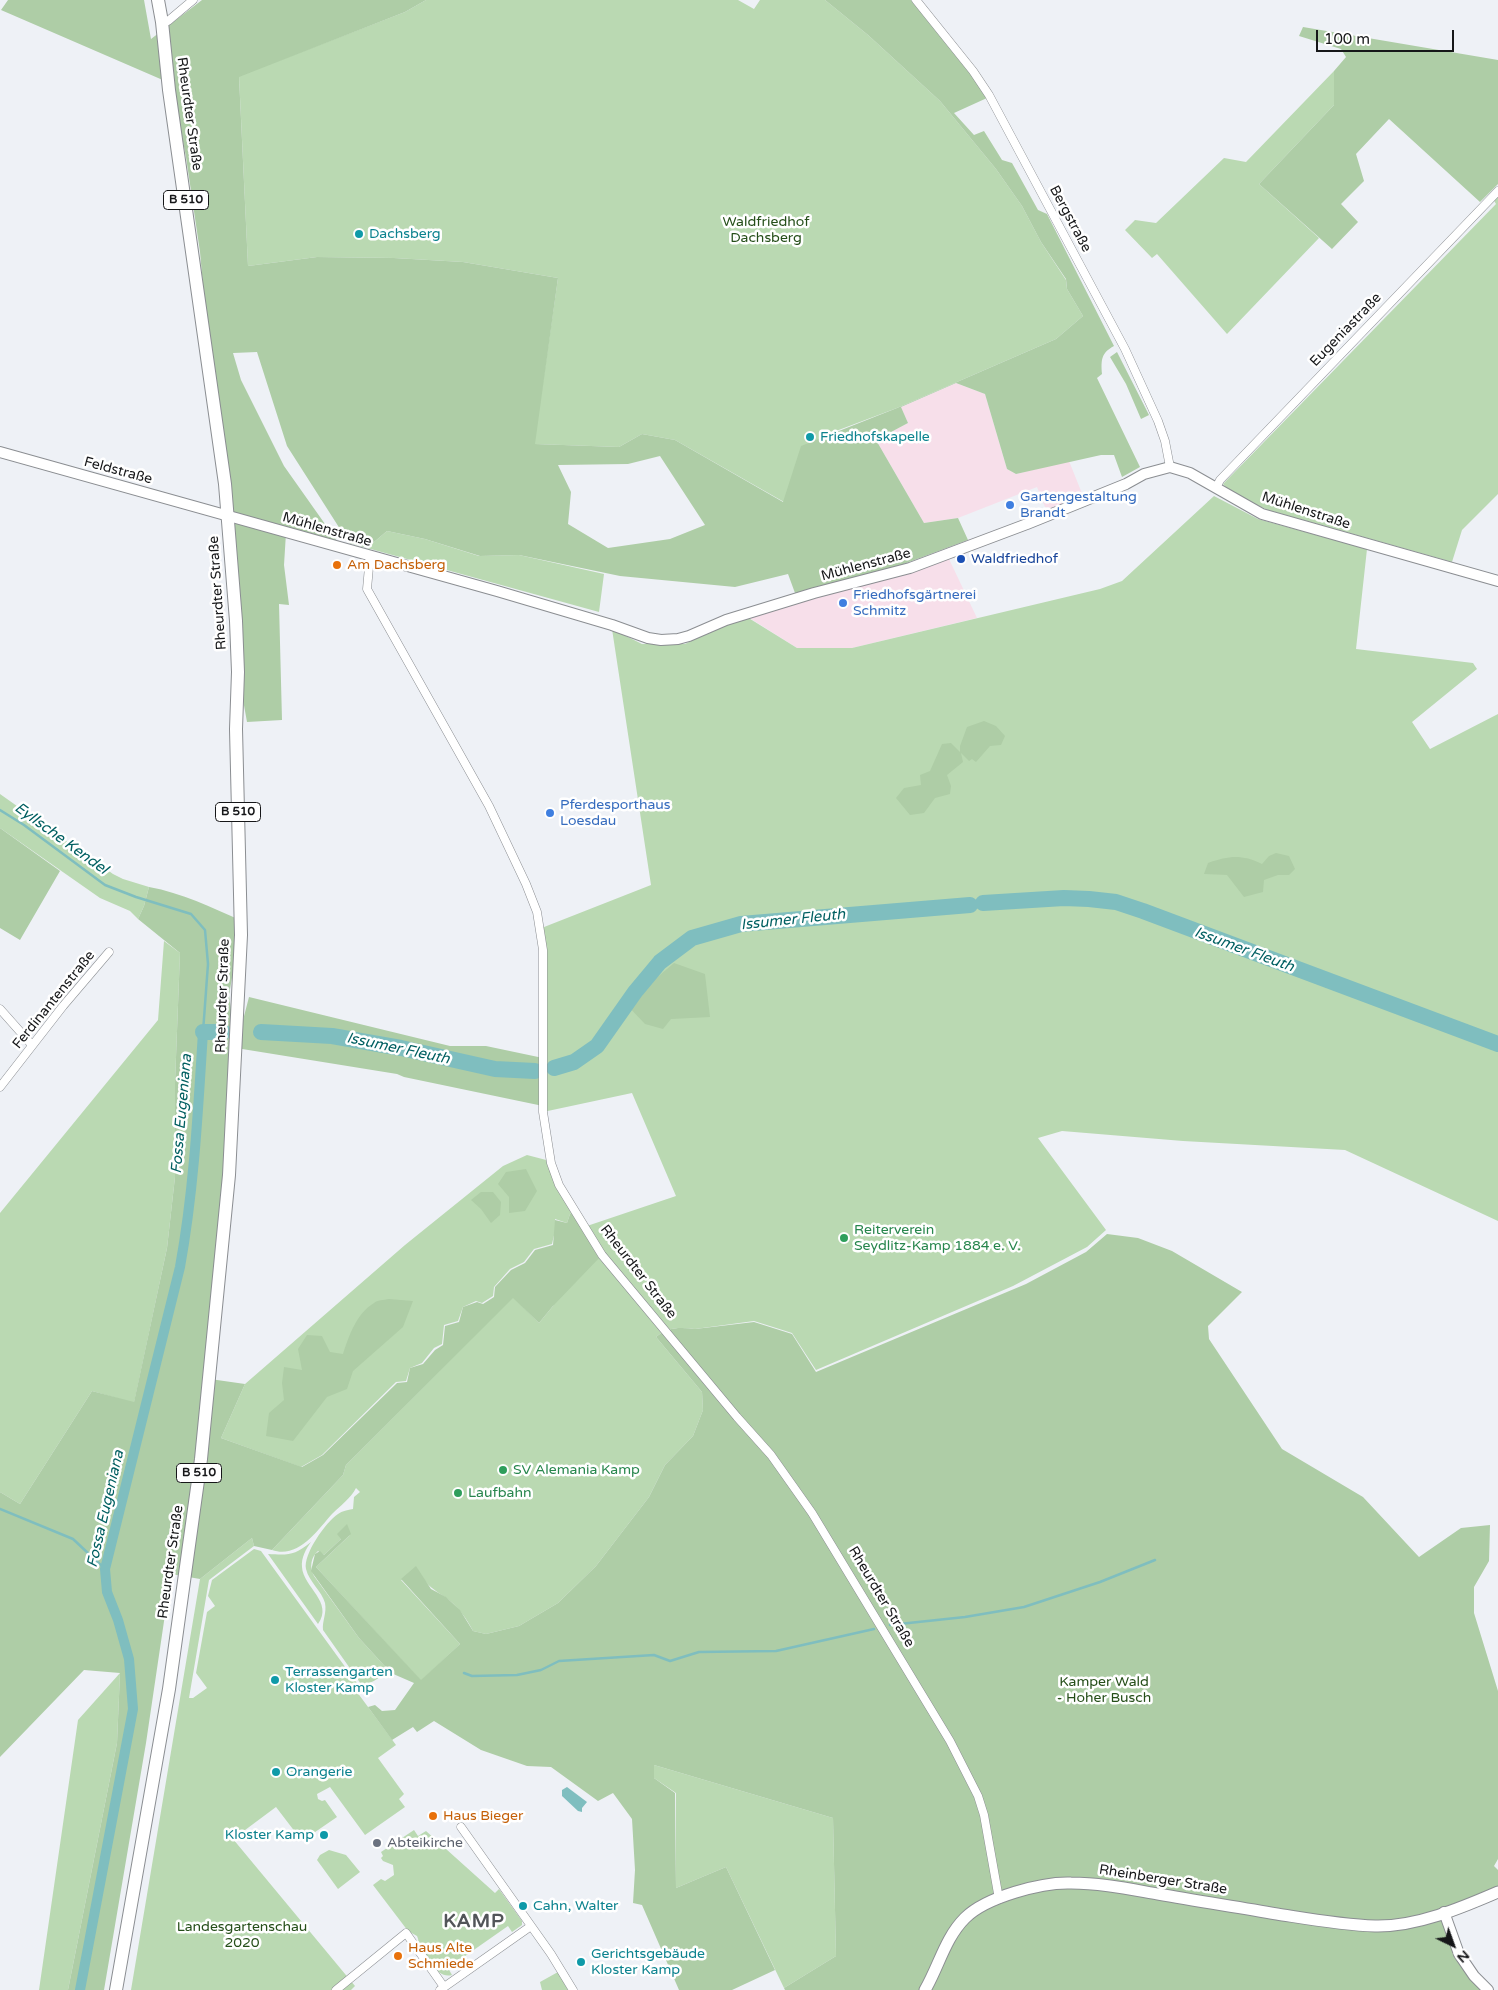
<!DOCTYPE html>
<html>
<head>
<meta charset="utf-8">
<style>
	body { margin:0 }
	#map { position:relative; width:1498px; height:1990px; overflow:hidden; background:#eef1f6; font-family:"Varela Round",sans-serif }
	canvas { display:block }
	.north { position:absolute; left:1428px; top:1920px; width:50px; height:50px; -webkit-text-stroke:4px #fff; paint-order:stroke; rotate:138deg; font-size:14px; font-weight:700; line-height:20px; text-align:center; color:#161719 }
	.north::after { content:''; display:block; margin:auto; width:18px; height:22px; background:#161719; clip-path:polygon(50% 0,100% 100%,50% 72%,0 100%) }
	.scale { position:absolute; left:1316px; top:30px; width:138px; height:22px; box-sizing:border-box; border:2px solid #161719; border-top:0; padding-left:6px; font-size:15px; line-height:18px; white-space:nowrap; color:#161719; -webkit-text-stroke:4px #fff; paint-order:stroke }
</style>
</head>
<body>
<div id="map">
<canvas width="1498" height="1990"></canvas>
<div class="north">N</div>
<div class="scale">100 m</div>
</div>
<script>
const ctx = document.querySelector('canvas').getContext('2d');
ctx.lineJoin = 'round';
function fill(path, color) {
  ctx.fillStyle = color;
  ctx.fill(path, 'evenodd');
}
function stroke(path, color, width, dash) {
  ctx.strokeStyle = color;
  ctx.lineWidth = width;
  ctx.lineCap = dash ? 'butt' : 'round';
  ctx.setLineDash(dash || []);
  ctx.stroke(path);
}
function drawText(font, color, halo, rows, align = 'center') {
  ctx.font = font + ' "Varela Round",sans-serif';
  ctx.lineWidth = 5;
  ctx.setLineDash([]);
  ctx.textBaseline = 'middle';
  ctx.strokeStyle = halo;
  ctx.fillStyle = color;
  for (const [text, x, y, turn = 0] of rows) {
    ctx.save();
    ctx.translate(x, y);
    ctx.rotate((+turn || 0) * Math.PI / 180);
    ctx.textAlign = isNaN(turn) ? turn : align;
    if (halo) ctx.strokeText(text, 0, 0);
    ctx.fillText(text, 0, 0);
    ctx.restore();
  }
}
fill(new Path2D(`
	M956,383L985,394L1007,469L1016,474L1069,461L1083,496L1051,508L1045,507L1037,487L958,518L924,523L876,440L908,423L901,407Z
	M949,559L977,618L852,648H797L748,617L821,595L912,573Z`), '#f7dfea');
fill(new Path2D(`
	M426,0H738L754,9L760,0H825L868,35L940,101L996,169L1022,206L1041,242L1066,280L1067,289L1083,316L1056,339L897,408L836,431L784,502L675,440L642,434L619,447L534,444L558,278L463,262L394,258L317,257L248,266L239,76L405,12Z
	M1334,71V105L1259,184L1319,238L1227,334L1157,254L1152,258L1125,230L1135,220L1156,223L1224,158L1246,162Z
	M1498,191V494L1462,530L1452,562L1268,510L1231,493L1223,484L1496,204L1492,197Z
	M1214,496L1258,519L1367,549L1356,649L1473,663L1477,669L1412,722L1430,749L1498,714V1221L1345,1150L1183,1141L1062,1131L1038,1138L1106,1230L1087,1247L1013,1286L816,1370L792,1333L754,1321L695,1329C680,1327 667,1327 656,1337L702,1392L703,1410L693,1436L665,1465L649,1497L596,1566L558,1603L519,1626L486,1634L473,1631C467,1619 457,1605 445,1597C434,1590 428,1586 420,1575L401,1580L460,1644L421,1681L316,1567L350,1535L341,1539L324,1555L318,1551C311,1557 309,1567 314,1576L359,1638L391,1673C380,1674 372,1686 361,1684L323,1630C322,1621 327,1613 325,1603C322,1591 309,1582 306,1569C303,1554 326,1522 338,1514C342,1511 348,1510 353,1509L354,1497L360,1492L356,1488C351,1498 340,1506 332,1514C317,1531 298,1559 272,1550L343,1475L346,1465L513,1297L539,1323L553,1306L584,1227L676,1196L632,1093L543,1112L539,929L651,885L612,629L642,644H685L729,622L747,617L797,648H852L1100,589L1122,581Z
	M387,531L425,539L479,556L519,555L604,574L599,612L367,548Z
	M0,794L113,874L123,879L149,887L144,906L138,919L130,911L100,898L0,828Z
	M164,941L180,953L175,1083V1177L167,1248L134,1403L92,1391L20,1504L0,1492V1213L158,1020Z
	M527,1155L550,1161L574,1211L570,1214L567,1223L555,1219V1231L552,1244L534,1249L524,1262L510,1269L494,1287L493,1296L482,1303L476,1301L463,1307L458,1321L444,1325L442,1344L434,1348L422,1363L410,1368L406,1381L396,1382L322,1455L301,1467L221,1438L245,1384L405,1245L503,1166Z
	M252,1538L254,1546L209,1580L189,1698H193L207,1688L196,1673L207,1612L215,1606L208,1596L212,1580L254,1549L261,1551L359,1686L357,1692L396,1745L378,1758L404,1794L399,1799L405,1807L365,1835L330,1787L317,1794L318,1799L322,1801L325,1800L337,1817L302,1841L276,1807L233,1839L355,1986L351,1990H131L200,1579Z
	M311,1542C306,1549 301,1558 302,1567C303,1587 334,1602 318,1624L268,1554C288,1555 294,1556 311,1542Z
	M120,1673L117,1743L68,1990H39L78,1720Z
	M654,1765L833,1818L836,1956L784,1988L726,1867L676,1888V1793L654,1778Z
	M414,1830L418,1836L426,1831L495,1893L499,1889L522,1921V1925L512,1932L508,1926L448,1968L452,1975C438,1979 426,1959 420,1947C418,1943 419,1940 417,1936L408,1931L373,1885L381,1879L385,1881L394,1875L393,1865L383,1861L381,1858L383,1856L381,1852Z
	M329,1850L346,1855L360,1872L338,1889L317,1860L320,1855Z
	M558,1972L568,1990H542L540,1982Z`), '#bad9b2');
fill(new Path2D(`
	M8,0H144L151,39L202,0H426L405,12L239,77L248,266L317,257L394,258L463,262L558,278L535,444L619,447L642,434L675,440L783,502L801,446L897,408L1056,339L1083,316L1067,289L1066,279L1041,242L1022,206L996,169L940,101L868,35L825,0H911L971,73L987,98L954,113L974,135L984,131L1002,160L1012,163L1038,210L1047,214L1114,346C1101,353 1101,360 1102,374L1097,378L1140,467L1122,477L1114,455H1101L1016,474L1007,469L985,394L956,383L901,407L908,423L876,440L924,523L958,518L968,540L901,565L795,593L788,574L735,587L620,576L519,555L480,556L425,539L387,531L367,548L349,543L287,446L257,352L233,353L241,380L284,466L337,541L286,533L284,565L289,605L279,604L282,720L247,722L238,672L200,252L186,157L172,84L1,10ZM660,456L705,525L670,539L608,548L568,524L571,492L558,465L628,464Z
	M1303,27L1498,60V184L1480,202L1389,119L1356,154L1364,181L1341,204L1358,222L1332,249L1259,184L1334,105V71L1346,57L1341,49L1299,36Z
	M1117,352L1149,415L1141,419L1126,384L1110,357Z
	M984,721L996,726L1005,736L1001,745L990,746L976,762L972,759L969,761L961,753L963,762L947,775L951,786L950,794L935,798L924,813L910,815L896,798L904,788L921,785L920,775L930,771L942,744L951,743L960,752V746L967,727Z
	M0,828L60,871L20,940L0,928Z
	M1276,853L1289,856L1295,869L1289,875H1278L1264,880L1263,892L1244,897L1227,875L1204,874L1208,863C1229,856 1241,854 1262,864L1269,856Z
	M149,887C182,893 211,907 242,921L229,995L236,1047L249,997L450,1046H486L543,1058V1106L404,1077L397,1074L236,1048L210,1379L245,1384L221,1438L302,1467L323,1455L397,1383L407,1382L410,1368L423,1364L435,1350L443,1345L445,1326L459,1322L463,1307L477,1302L483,1304L494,1297L495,1287L511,1270L525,1263L535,1250L553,1245L555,1220L567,1223L570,1214L574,1211L602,1255L553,1306L539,1323L513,1298L346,1465L343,1475L272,1550L254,1546L252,1538L200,1579L171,1574L146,1743L104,1990H68L117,1743L120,1673L84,1670L0,1757V1492L20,1504L92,1391L134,1402L167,1248L175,1177V1083L180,953L138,919L144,906Z
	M674,963L705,974L710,1017L671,1019L663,1029L645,1024L626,1004Z
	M526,1169L537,1191L525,1211L509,1213V1197L498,1184L506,1172Z
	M481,1192H493L501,1202L500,1215L491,1223L481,1209L471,1200Z
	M1107,1234L1138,1238L1172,1251L1242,1292L1208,1326L1209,1339L1282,1449L1363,1497L1419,1557L1461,1528L1490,1525L1489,1561L1474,1587V1613L1498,1691V1859L1494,1866L1498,1870V1890L1443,1913L1459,1955L1484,1990H785L784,1988L836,1956L833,1818L654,1765V1778L675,1793L676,1888L726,1867L775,1970L732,1990H679L642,1905L633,1903L635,1870L632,1819L613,1793L598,1801L551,1767L527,1766L481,1750L434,1721L417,1732L413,1727L392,1740L368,1707L375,1705L382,1711L395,1710L414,1683L391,1673L359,1638L311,1571L315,1554L320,1551L324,1555L341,1539L337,1534L347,1524L351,1534L316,1567L421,1680L460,1644L401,1579L416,1566L431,1589L446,1597L460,1610L473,1631L486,1634L519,1626L558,1603L596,1566L649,1497L665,1465L693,1436L703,1410L702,1392L656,1337C667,1327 680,1327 695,1329L754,1322L792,1334L816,1372L1026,1284L1086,1252Z
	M389,1299L413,1301L403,1327L353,1371L347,1389L327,1397L293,1441L266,1436L269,1413L284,1400L282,1383L284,1367L302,1370L298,1349L307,1335L322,1336L330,1352L343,1354C349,1336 356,1314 374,1303C377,1300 384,1300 389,1299Z`), '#aecda6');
fill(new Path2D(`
	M567,1787L587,1802L582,1808V1812L578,1811L562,1796V1790Z`), '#7fbebf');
stroke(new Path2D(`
	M0,810L24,825L105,885L136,897L191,914L205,930L208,964L203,1032
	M0,1509L73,1539L105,1569
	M890,1625L965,1617L1024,1607L1100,1582L1155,1560
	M464,1673L472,1676L517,1675L541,1670L559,1661L654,1655L670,1661L699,1652L776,1651L874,1629`), '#7fbebf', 2.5);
stroke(new Path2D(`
	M80,1990L133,1709L129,1659L118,1620L107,1592L105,1569L180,1267C194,1190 198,1111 203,1032`), '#7fbebf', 10);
stroke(new Path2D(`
	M983,903L1064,898L1089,899L1116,902L1143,911L1498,1044
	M203,1032H223
	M261,1032L332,1036L401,1048L495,1069L535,1071
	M554,1068L574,1062L597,1046L635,992L660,962L692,938L741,924L970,905`), '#7fbebf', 16);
const minor = new Path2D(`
	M916,0L973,71L989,95L1125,349L1158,421L1165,441L1170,467
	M162,22L168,21L193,0
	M1216,488L1220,480L1498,191
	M370,556L367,589L489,806L526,884L537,912L543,950V1112L551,1163L559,1185L602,1255L737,1417L771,1455L812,1513L950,1741L978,1796L984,1815L999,1899
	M0,1009L32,1045
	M0,1087L63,1006L109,952
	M461,1827L551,1954L573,1990
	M336,1990L406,1933L444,1987
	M440,1990L531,1926`);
const tertiary = new Path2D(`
	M0,452L497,591L612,625L648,638L661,640L678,639L689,636L726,620L814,593L910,568L1027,524L1126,484L1144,474L1170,467L1190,473L1262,514L1498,581
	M1444,1912L1459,1954L1474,1976L1488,1990`);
const secondary = new Path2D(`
	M925,1990C939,1966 945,1938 965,1918C986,1897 1042,1882 1071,1883C1100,1883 1129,1889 1158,1894C1197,1901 1237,1907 1277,1914C1309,1919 1342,1925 1375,1926C1416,1927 1461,1908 1498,1892`);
const primary = new Path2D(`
	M116,1990L169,1689L201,1459L229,1175L241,935L236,729L238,672L236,621L225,484L169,90L162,22L158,0`);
stroke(minor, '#8b8e92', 9);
stroke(tertiary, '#8b8e92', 12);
stroke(secondary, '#8b8e92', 13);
stroke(primary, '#8b8e92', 14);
stroke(minor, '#fff', 8);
stroke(tertiary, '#fff', 10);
stroke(secondary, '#fff', 11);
stroke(primary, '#fff', 12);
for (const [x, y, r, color] of [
	[359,234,5,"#0f9aa8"],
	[810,437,5,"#0f9aa8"],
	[1010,505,5,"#3f7fe0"],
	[961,559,5,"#1a4fb4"],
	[337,565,5,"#e8710a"],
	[843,603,5,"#3f7fe0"],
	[550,813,5,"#3f7fe0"],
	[844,1238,5,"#2e9e5b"],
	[503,1470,5,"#2e9e5b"],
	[458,1493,5,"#2e9e5b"],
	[275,1680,5,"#0f9aa8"],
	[276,1772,5,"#0f9aa8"],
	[433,1816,5,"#e8710a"],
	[324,1835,5,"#0f9aa8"],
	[377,1843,5,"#6b7280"],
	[523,1906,5,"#0f9aa8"],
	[398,1956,5,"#e8710a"],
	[581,1962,5,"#0f9aa8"]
]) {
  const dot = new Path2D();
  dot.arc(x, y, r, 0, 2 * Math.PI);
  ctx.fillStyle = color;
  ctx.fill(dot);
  stroke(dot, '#fff', 2);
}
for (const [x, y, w] of [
	[186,200,45],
	[238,812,45],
	[199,1473,45]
]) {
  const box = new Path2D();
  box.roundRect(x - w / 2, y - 9.5, w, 19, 4);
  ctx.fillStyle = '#fff';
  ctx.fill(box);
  stroke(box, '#161719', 1);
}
drawText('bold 12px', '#161719', null, [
	["B 510",186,200],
	["B 510",238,812],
	["B 510",199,1473]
]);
drawText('14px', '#161719', '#fff', [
	["Rheurdter Straße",189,114,82],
	["Bergstraße",1070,219,62],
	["Eugeniastraße",1346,330,-46],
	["Feldstraße",118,471,15],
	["Mühlenstraße",1306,511,18],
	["Mühlenstraße",327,530,16],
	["Mühlenstraße",866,565,-15],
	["Rheurdter Straße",218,593,-94],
	["Rheurdter Straße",223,996,-88],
	["Ferdinantenstraße",54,1000,-51],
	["Rheurdter Straße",638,1272,52],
	["Rheurdter Straße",171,1562,-82],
	["Rheurdter Straße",881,1597,59],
	["Rheinberger Straße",1163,1880,9]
]);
drawText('14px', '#254e19', '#fff', [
	["Waldfriedhof",766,222],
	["Dachsberg",766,238],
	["Kamper Wald",1104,1682],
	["- Hoher Busch",1104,1698],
	["Landesgartenschau",242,1927],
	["2020",242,1943]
]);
drawText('14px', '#0d838f', '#fff', [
	["Dachsberg",369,234],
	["Friedhofskapelle",820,437],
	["Terrassengarten",285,1672],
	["Kloster Kamp",285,1688],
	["Orangerie",286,1772],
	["Kloster Kamp",314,1835,"right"],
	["Cahn, Walter",533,1906],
	["Gerichtsgebäude",591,1954],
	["Kloster Kamp",591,1970]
], 'left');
drawText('14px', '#366cbe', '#fff', [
	["Gartengestaltung",1020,497],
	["Brandt",1020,513],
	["Friedhofsgärtnerei",853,595],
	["Schmitz",853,611],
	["Pferdesporthaus",560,805],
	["Loesdau",560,821]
], 'left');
drawText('14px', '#164399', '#fff', [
	["Waldfriedhof",971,559]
], 'left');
drawText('14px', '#c56008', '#fff', [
	["Am Dachsberg",347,565],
	["Haus Bieger",443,1816],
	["Haus Alte",408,1948],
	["Schmiede",408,1964]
], 'left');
drawText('14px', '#27864d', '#fff', [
	["Reiterverein",854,1230],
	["Seydlitz-Kamp 1884 e. V.",854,1246],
	["SV Alemania Kamp",513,1470],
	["Laufbahn",468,1493]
], 'left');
drawText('14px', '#5b616d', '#fff', [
	["Abteikirche",387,1843]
], 'left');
drawText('italic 15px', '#005f61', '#fff', [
	["Eyllsche Kendel",61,839,36],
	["Issumer Fleuth",793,920,-6],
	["Issumer Fleuth",1244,950,20],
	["Issumer Fleuth",398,1049,12],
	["Fossa Eugeniana",182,1114,-85],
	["Fossa Eugeniana",106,1509,-77]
]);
ctx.letterSpacing = '1px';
drawText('bold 19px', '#525559', '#fff', [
	["KAMP",474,1922]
]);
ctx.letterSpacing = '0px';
</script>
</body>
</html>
